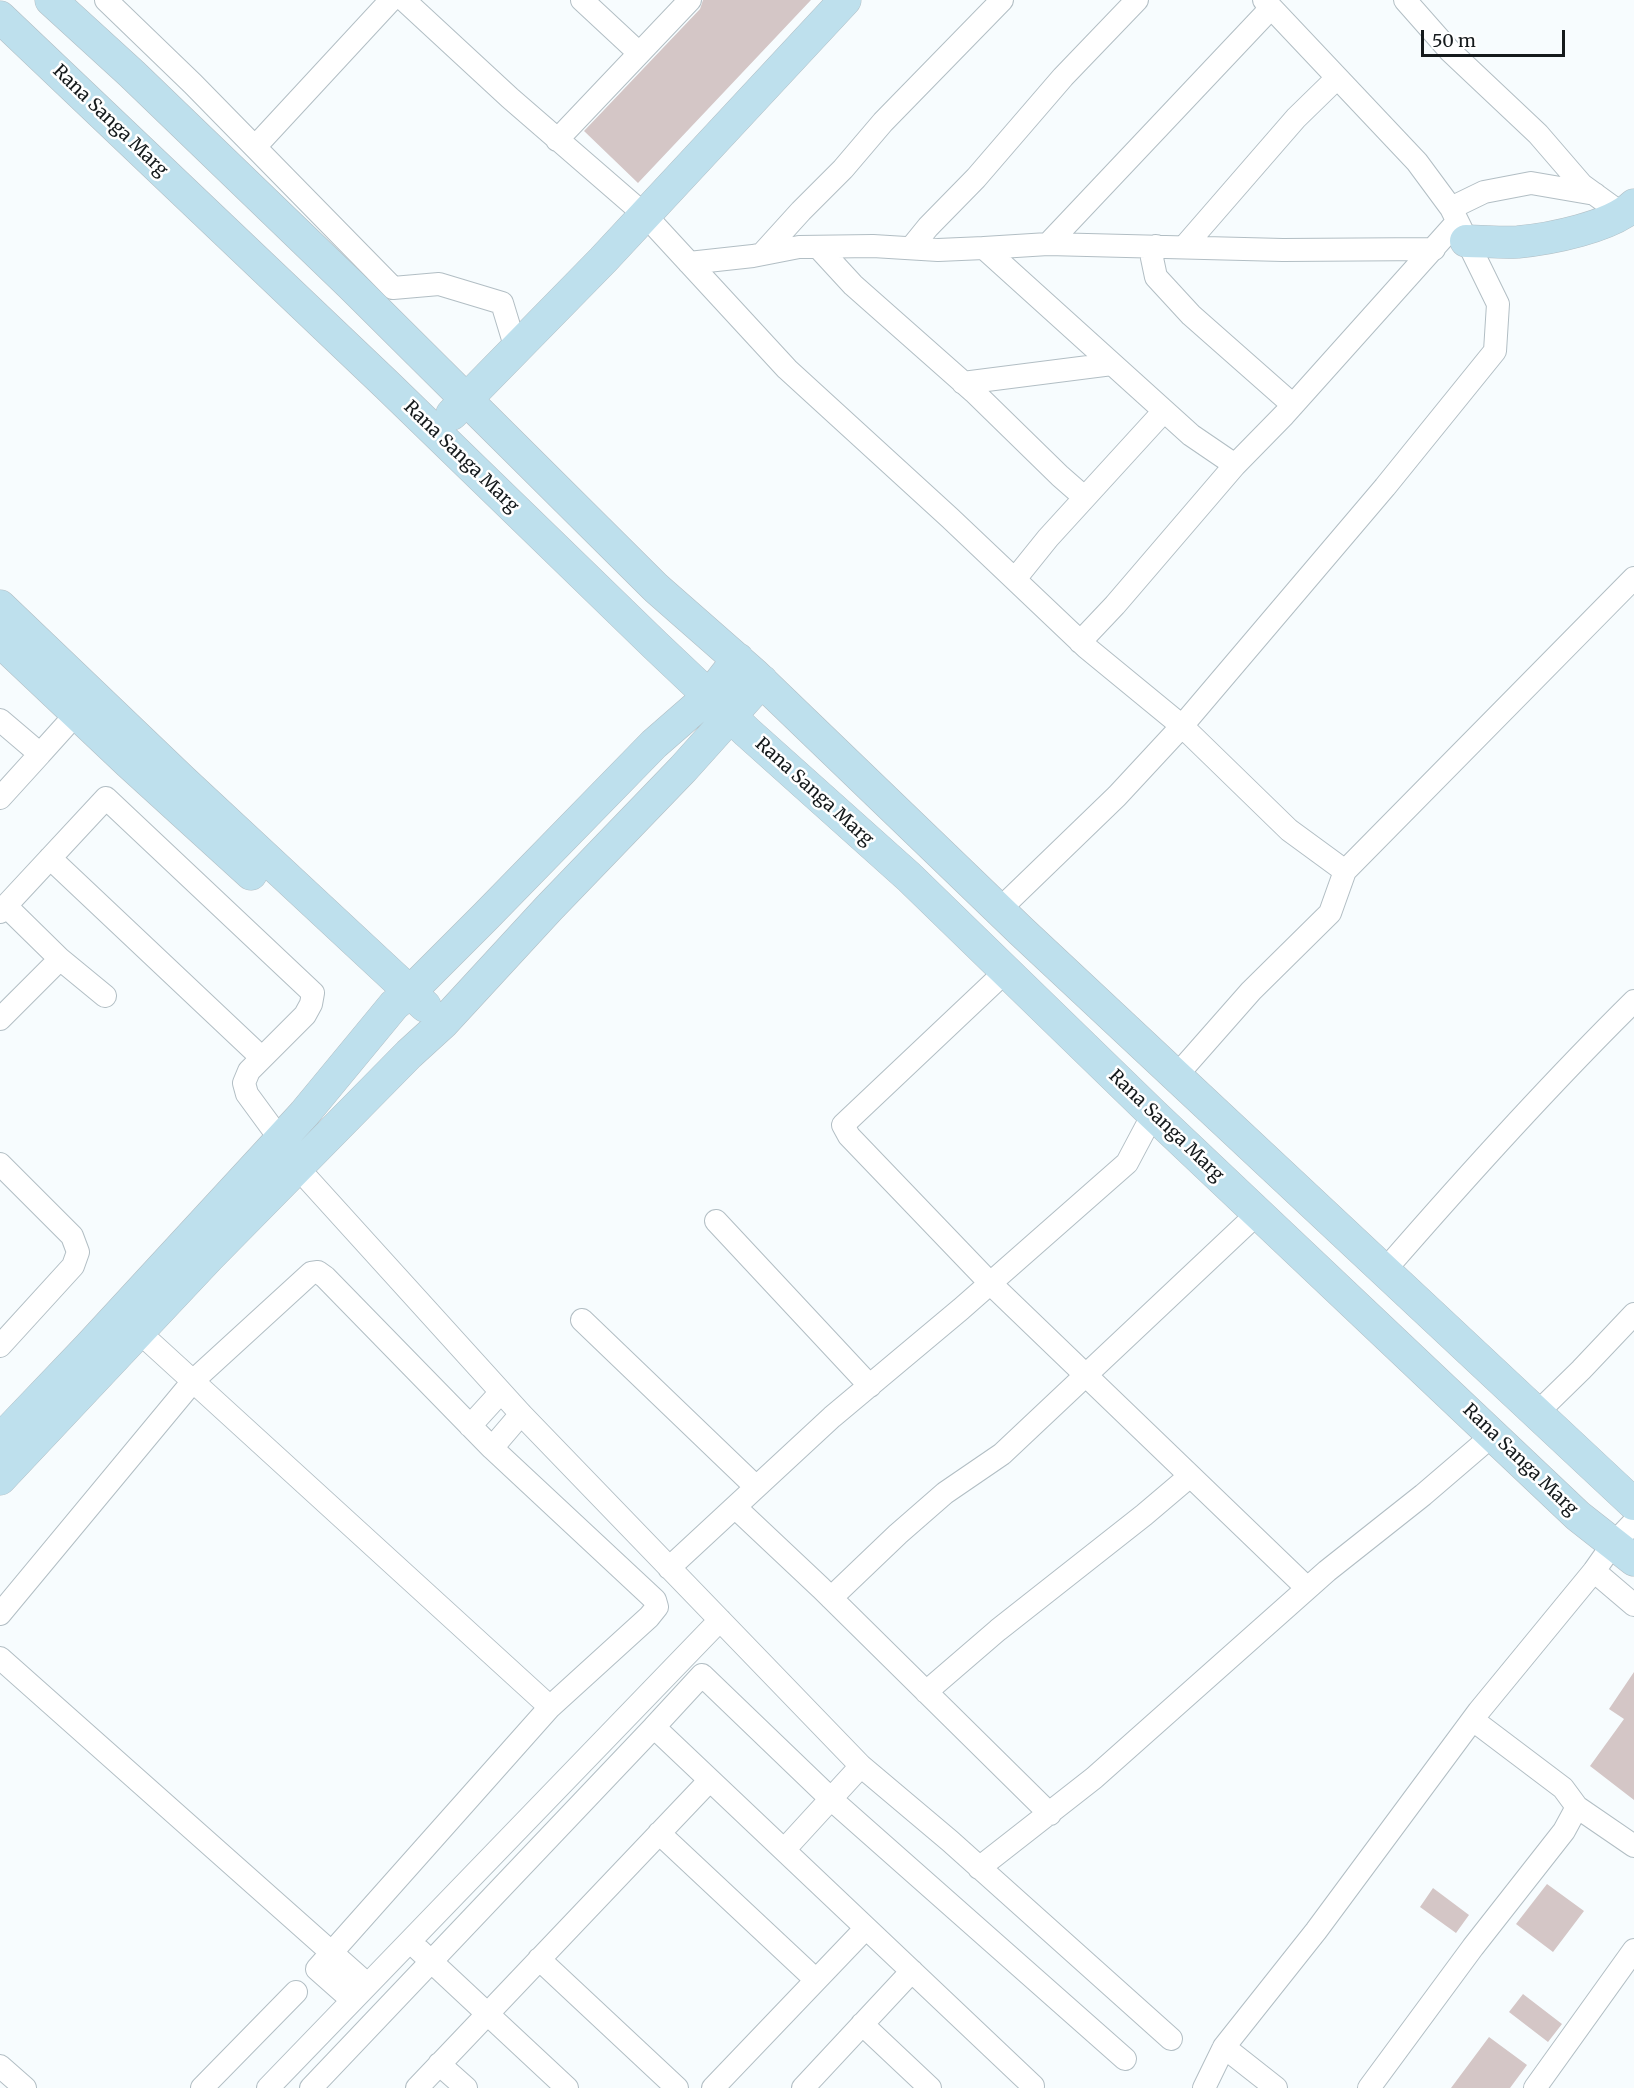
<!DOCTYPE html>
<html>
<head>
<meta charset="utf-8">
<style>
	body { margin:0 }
	#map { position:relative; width:1634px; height:2088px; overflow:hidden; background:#f7fcfe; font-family:Merriweather,serif }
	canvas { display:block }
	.scale { position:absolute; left:1421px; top:30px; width:144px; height:27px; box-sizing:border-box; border:3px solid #151a1c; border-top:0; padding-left:8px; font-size:18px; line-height:21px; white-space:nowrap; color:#151a1c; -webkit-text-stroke:4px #fff; paint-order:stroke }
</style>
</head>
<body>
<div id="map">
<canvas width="1634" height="2088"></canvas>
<div class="scale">50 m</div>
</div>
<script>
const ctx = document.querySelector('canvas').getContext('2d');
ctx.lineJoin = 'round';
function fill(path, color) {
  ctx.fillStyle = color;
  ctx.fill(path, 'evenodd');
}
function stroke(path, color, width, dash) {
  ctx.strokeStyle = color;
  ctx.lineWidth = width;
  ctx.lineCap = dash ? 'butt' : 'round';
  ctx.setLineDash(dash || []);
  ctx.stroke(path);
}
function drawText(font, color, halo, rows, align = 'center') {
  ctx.font = font + ' Merriweather,serif';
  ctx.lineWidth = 5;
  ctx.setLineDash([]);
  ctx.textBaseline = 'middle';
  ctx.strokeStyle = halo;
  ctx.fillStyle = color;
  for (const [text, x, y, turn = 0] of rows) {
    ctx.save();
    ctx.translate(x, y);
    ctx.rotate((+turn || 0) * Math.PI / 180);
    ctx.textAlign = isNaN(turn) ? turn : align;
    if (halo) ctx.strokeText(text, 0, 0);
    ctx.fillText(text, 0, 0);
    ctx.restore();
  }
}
fill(new Path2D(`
	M703,0H811L638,183L584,131L700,9Z
	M1634,1672V1800L1590,1766L1624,1719L1609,1709Z
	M1547,1884L1584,1911L1553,1952L1516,1924Z
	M1433,1888L1469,1915L1456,1933L1420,1907Z
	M1523,1994L1562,2024L1548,2042L1509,2012Z
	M1489,2037L1527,2065L1510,2088H1451Z`), '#d4c6c6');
const street = new Path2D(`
	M106,0L193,84L393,288L439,284L502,303L516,349
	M404,0L510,98L645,215L787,369L950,518L1087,648L1182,726L1289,830L1345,871L1634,578
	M582,0L639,53
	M1405,0L1450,51L1538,134L1582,185L1622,214
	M557,140L690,0
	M255,147L391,0
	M1451,208L1484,192L1531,183L1595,194
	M1048,244L1271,8
	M1156,246L1152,258L1156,277L1191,315L1293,405
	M818,247L853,285L974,392L1060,476L1084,497
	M1184,247L1296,118L1336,79
	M911,248L928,227L976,178L1063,77L1137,0
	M984,248L1048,244L1283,250L1434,249
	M762,254L801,211L843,169L883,122L1002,0
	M689,263L753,256L799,247L873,246L938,250L984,248L1191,435L1235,465
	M963,383L1112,364
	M1015,579L1048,538L1164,411
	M1080,642L1115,605L1235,465L1284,415L1457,222
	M0,720L40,754L86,703
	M0,798L40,754
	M50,858L262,1058
	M6,906L60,959L105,996
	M999,910L1117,796L1182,726L1385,487L1495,351L1498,304L1451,208L1417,162L1264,0
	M0,912L106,798L313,993L311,1004L305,1015L249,1071L244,1083L247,1094L280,1139
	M1005,972L843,1125L849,1136L991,1284L1307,1588
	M0,1019L60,959
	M1177,1075L1251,991L1330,913L1345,871
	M0,1164L72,1236L78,1252L73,1266L0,1346
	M297,1167L521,1414L861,1766L950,1841L1171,2039
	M716,1221L870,1386
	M1385,1270C1465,1178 1547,1087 1634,1001
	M582,1320L756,1487
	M127,1321L550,1707L649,1617L657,1607L655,1600L492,1448L521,1414
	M1537,1413L1581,1370L1634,1314
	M470,1426L501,1392
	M736,1508L821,1588L1050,1814
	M669,1568L832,1417L961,1309L1127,1163L1153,1114
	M1594,1571L1634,1605
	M831,1598L898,1534L945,1493L1002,1454L1258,1213
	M0,1614L194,1380L311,1273L318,1272L325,1277L492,1448
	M0,1658L367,1984
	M926,1692L998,1630L1144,1515L1190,1476
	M1577,1807L1634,1846
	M659,1833L816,1980
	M784,1850L861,1766
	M979,1868L1094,1778L1327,1571L1423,1495L1493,1435
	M419,1950L567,2088
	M539,1959L677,2088
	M352,2000L317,1969L550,1707
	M862,2024L930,2088
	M1224,2047L1276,2088
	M439,2064L466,2088
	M0,2066L25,2088
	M1033,2086L654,1727L702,1675L831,1799L1125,2059
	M202,2088L296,1992
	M268,2088L720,1620
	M311,2088L654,1727
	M417,2088L710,1780
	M713,2088L866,1928
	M803,2088L912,1971
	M1204,2088L1224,2047L1316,1931L1479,1711L1594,1571L1613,1544L1634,1522
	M1369,2088L1473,1947L1564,1831L1577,1807L1563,1788L1473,1720
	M1535,2088L1634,1950`);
const secondary = new Path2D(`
	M51,0L132,74L352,286L656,588L754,674L1021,931L1634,1504
	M0,17L387,385L655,645L747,732L909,877L1153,1114L1578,1516L1634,1560
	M1466,241C1483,241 1501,243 1518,242C1550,239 1611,227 1634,205
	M452,414L603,260L845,0
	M0,606L182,780L425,1006
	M0,641L129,763L251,874
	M0,1440L89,1347L304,1114L394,1005L410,992L486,916L654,744L709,696L738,659
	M0,1479L209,1257L409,1054L443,1023L549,908L683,769L762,681`);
stroke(street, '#b2bec4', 24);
stroke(secondary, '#b2bec4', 33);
stroke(street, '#fff', 22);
stroke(secondary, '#bee0ed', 32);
drawText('18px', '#151a1c', '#fff', [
	["Rana Sanga Marg",110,121,44],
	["Rana Sanga Marg",461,457,44],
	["Rana Sanga Marg",814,792,42],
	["Rana Sanga Marg",1166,1126,44],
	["Rana Sanga Marg",1520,1460,44]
]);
</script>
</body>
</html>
